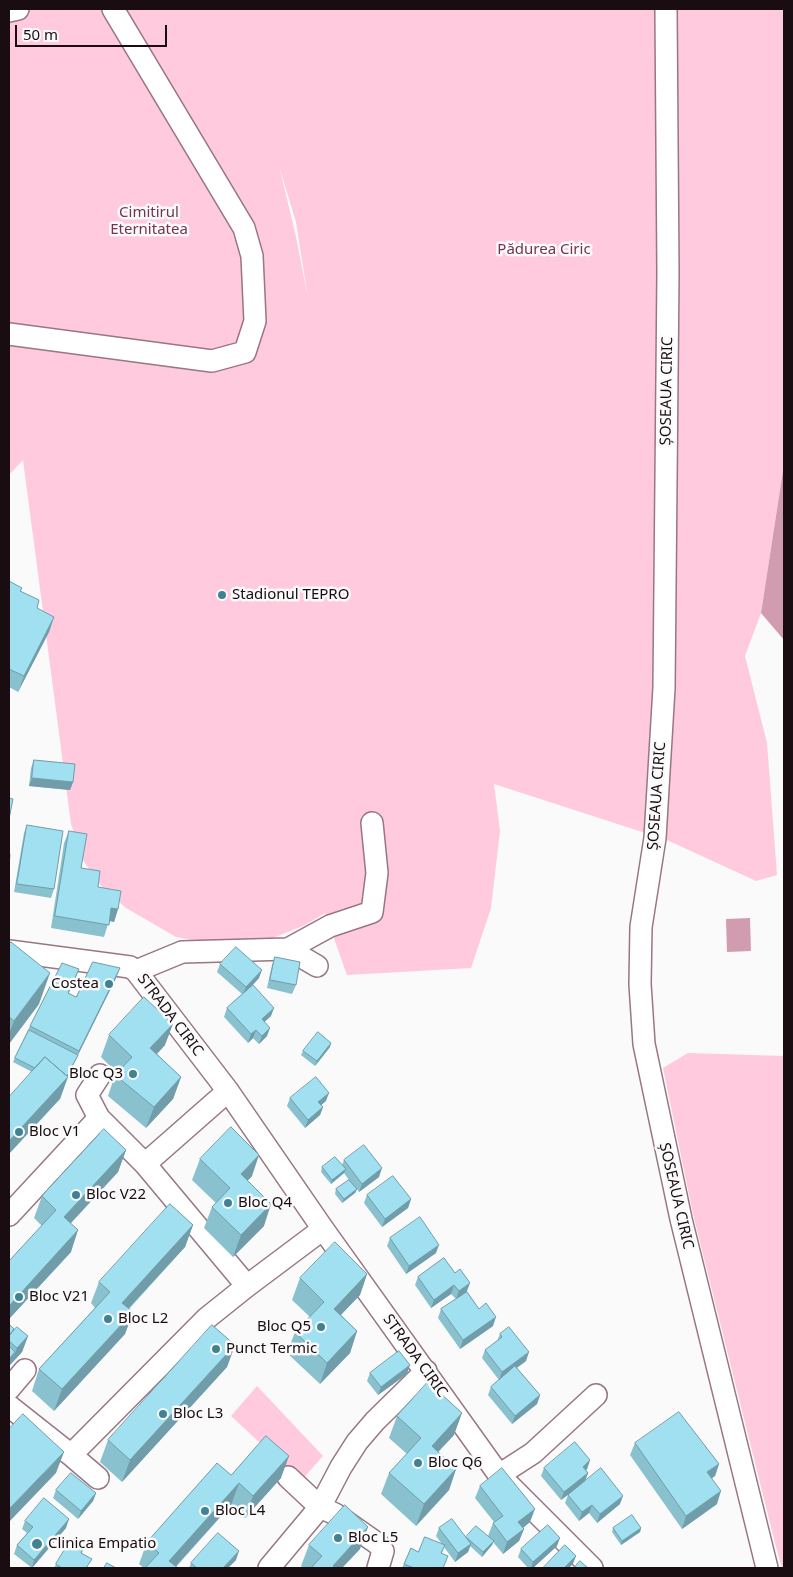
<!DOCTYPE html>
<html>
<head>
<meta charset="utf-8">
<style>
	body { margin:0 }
	#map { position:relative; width:793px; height:1577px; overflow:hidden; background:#fafafa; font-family:"Noto Sans",sans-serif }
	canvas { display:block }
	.frame { position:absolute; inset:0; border:10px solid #190d11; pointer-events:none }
	.scale { position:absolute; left:15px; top:25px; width:152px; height:22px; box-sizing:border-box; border:2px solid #190d11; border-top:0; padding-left:6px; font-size:15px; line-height:18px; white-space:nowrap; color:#190d11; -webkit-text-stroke:4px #fafafa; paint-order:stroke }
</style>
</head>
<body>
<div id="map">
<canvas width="793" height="1577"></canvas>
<div class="frame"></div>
<div class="scale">50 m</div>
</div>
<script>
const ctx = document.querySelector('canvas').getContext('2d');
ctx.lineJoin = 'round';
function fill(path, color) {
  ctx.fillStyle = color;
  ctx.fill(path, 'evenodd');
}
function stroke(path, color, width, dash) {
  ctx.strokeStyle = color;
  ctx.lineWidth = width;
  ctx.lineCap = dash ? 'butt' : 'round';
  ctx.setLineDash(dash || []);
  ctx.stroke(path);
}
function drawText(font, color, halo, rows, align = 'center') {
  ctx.font = font + ' "Noto Sans",sans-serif';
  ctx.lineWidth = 5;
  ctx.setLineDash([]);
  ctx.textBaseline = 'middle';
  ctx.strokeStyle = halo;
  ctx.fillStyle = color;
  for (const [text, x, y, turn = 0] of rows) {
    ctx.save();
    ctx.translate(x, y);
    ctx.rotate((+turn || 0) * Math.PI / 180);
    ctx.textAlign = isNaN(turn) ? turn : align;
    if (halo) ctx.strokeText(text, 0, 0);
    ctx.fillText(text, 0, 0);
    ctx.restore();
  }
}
fill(new Path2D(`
	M9,9H784V464L761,613L745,656L767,743L777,875L756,881L667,840L494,784L500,831L491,908L471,968L347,975L325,913L305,925L273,938L237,942L210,943L176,937L126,908L102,887L84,862L71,824L23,460L9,475ZM279,166L296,222L308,298L295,232Z
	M688,1053L784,1056V1568H782L775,1543L693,1214L663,1068Z
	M257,1386L323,1456L301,1481L231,1416Z`), '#ffc9de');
fill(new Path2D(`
	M784,464V640L761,613Z
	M750,918L751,951L727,952L726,919Z`), '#d19cb0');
const minor = new Path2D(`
	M666,9L668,273L664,688L655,838L641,927L640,984L644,1044L681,1219L767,1568
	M9,11L18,9
	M9,334L212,361L245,352L255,321L252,256L244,228L113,9
	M288,949L317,966
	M9,951L130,967L136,971L228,1091L323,1229L499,1475L592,1568
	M136,971L182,952L288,949L330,926L372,912L377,873L372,823
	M99,1118L87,1095L100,1075
	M9,1215L99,1118L145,1164L228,1091
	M247,1286L323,1229
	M9,1389L25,1370
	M9,1406L71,1455L207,1318L247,1286L145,1164
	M71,1455L98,1478
	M499,1475L533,1453L596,1395
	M288,1477L320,1507L335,1514L378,1544L383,1551L378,1568
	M269,1568L320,1507L341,1467L357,1442L375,1421L426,1371`);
stroke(minor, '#987683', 24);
stroke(minor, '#fff', 21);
fill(new Path2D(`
	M9,581L21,591L37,608L54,617L49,632L18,692L9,687Z
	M34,760L73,782L70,790L29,786L31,768Z
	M27,825L54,889L51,898L14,892L24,833Z
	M69,831L81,868L118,909L114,922L109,921L104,937L51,928L64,843Z
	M9,945L39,1004L9,1044Z
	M275,957L296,985L292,994L267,988L272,965Z
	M220,964L259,978L253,985L271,1016L264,1022L267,1036L259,1044L253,1038L248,1043L224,1017L227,1008L242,994L217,972Z
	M79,969L68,993L76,997L117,976L67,1077L60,1099L32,1072L13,1062L30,1026Z
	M109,1035L165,1045L157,1054L181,1077L173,1099L146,1128L108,1096L115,1075L117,1073L101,1057Z
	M330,1047L315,1066L301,1055L303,1051Z
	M290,1098L326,1101L321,1105L323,1107L320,1115L305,1128L287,1106Z
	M126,1150L118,1172L71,1223V1252L9,1319V1261L42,1226L34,1218L42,1196Z
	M200,1159L252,1176L247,1181L264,1226L233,1257L204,1228L212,1207L216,1203L192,1180Z
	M344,1160L379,1177L359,1192L357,1189L355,1193L342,1203L335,1194L336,1189L349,1180L344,1173L331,1184L321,1172L322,1167L342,1165Z
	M367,1195L411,1199L408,1208L382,1227L364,1203Z
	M193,1225L185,1247L129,1309L133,1312L125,1334L54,1411L32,1391L39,1369L95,1308L91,1303L99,1282Z
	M390,1238L436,1253L406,1274L387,1246Z
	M444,1258L479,1309L493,1326L460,1349L438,1318L441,1309L456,1299L451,1294L431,1308L415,1285L418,1277Z
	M367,1274L360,1295L341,1315L357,1331L350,1353L320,1384L287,1353L295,1332L310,1317L292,1300L300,1278Z
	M9,1324L14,1329L28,1336L22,1352L9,1366Z
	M500,1334L526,1361L517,1368L540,1395L537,1404L512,1424L488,1395L491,1387L499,1380L482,1358L485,1350L497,1341Z
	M235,1345L227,1367L122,1482L100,1462L108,1440Z
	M370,1373L407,1374L378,1395L367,1381Z
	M397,1416L454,1435L438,1452L456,1469L449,1490L416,1526L381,1494L389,1473L407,1454L389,1438Z
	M635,1443L719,1464L715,1476L712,1478L717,1504L682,1529L630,1455Z
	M590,1460L587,1469L586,1470L588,1473L585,1481L620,1504L597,1523L589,1513L579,1521L565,1503L568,1495L561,1500L541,1476L544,1468Z
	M231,1475L281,1478L245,1518L231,1505L176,1567L178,1568H144L139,1564L147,1542Z
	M480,1486L530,1522L523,1528L524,1529L519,1541L503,1554L493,1542L492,1545L482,1557L470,1546L468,1552L455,1562L444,1547L442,1553L443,1568H402L411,1548L418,1552L442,1544L436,1536L439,1528L466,1538L488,1536L493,1523L494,1522L475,1498Z
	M56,1490L96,1493L93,1501L78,1519L53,1498Z
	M25,1521L66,1528L32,1568L14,1554L17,1545L27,1533L22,1529Z
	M613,1528H641L640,1532L621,1545L612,1532Z
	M309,1545L360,1549L342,1568H303L301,1566Z
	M557,1546L533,1568H528L518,1557L521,1549Z
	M83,1549L82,1553L88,1568H54L56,1564Z
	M236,1560L228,1568H189L191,1563Z`), '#8ac1cf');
fill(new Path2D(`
	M54,617L49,632L18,692L24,676Z
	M32,778L73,782L70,790L29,786Z
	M111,908L118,909L114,922L107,920Z
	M120,968L117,976L76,1059L79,1051Z
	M79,969L76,977L65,1001L68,993Z
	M262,970L259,978L243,995L246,987Z
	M50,973L39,1004L9,1044V1034L14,1021Z
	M274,1008L271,1016L259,1027L262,1019Z
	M173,1024L165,1045L142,1070L150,1048Z
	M270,1028L267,1036L259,1044L262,1036Z
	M256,1030L253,1038L248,1043L251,1034Z
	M331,1043L330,1047L315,1066L317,1061Z
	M78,1055L67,1077H68L60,1099L9,1154V1141Z
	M181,1077L173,1099L146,1128L154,1107Z
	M329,1093L326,1101L315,1110L318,1102Z
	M323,1107L320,1115L305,1128L308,1120Z
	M126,1150L118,1172L56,1239L64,1217Z
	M259,1155L252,1176L233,1196L241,1174Z
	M382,1168L379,1177L359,1192L362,1184Z
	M346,1169L344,1173L331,1184L332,1180Z
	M357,1189L355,1193L342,1203L344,1199Z
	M411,1199L408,1208L382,1227L385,1219Z
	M271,1204L264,1226L233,1257L241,1235Z
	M193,1225L185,1247L114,1324L122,1303Z
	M78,1230L71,1252L9,1319V1306Z
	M439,1245L436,1253L406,1274L409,1266Z
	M367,1274L360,1295L326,1330L334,1309Z
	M470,1283L467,1291L456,1299L459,1291Z
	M454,1285L451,1294L431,1308L434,1300Z
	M133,1312L125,1334L54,1411L62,1389Z
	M496,1317L493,1326L460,1349L463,1340Z
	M357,1331L350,1353L320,1384L327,1363Z
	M28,1336L22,1352L11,1364L17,1348Z
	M235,1345L227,1367L122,1482L130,1460Z
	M15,1352L11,1364L9,1366V1359Z
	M529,1352L526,1361L499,1380L502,1372Z
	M410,1365L407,1374L378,1395L381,1387Z
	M540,1395L537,1404L512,1424L515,1416Z
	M462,1413L454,1435L424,1467L432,1446Z
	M64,1452L56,1473L9,1522V1509Z
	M289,1456L281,1478L245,1518L253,1496Z
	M590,1460L587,1469L580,1475L583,1467Z
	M719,1464L715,1476L703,1484L707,1472Z
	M456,1469L449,1490L416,1526L424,1504Z
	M588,1473L585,1481L561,1500L564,1492Z
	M239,1483L231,1505L174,1568L169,1561Z
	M721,1491L717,1504L682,1529L686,1516Z
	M96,1493L93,1501L78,1519L81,1511Z
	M623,1496L620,1504L597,1523L600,1514Z
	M592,1505L589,1513L579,1521L582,1512Z
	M535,1509L530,1522L514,1535L518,1522Z
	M69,1519L66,1528L32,1568L34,1560Z
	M368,1527L360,1549L342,1568H332L333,1566Z
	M641,1528L640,1532L621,1545L622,1541Z
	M524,1529L519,1541L503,1554L507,1542Z
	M560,1538L557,1546L533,1568H531L533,1562Z
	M494,1541L492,1545L482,1557L483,1552Z
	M471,1544L468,1552L455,1562L458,1553Z
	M239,1551L236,1560L228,1568H223Z
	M576,1556L573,1564L569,1568H564Z`), '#709da9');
const building = new Path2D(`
	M9,581L22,588L20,591L39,600L37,608L54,617L24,676L9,669Z
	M34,760L75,764L73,782L32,778Z
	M9,798L13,799L9,819Z
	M27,825L63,831L54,889L17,884Z
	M69,831L87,834L81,868L100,871L98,887L121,891L118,909L111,908L109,925L55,916Z
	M9,854H10L9,868Z
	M11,942L50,973L14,1021L9,1017V945Z
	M236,947L262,970L246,987L220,964Z
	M275,957L300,962L296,985L270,980Z
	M93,962L120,968L79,1051L30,1026L62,963L79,969L68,993L76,997Z
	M253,985L274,1008L262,1019L270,1028L262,1036L256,1030L251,1034L227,1008Z
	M144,997L173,1024L150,1048L181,1077L154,1107L115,1075L132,1057L109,1035Z
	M29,1030L78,1055L67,1076L45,1057L35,1068L15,1058Z
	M318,1032L331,1043L317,1061L303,1051Z
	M45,1057L68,1077L9,1141V1097Z
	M316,1077L329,1093L318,1102L323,1107L308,1120L290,1098Z
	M231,1127L259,1155L241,1174L271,1204L241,1235L212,1207L230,1188L200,1159Z
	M104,1129L126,1150L64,1217L78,1230L9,1306V1261L56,1210L42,1196Z
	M364,1145L382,1168L362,1184L344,1160Z
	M335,1157L346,1169L332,1180L322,1167Z
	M393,1176L411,1199L385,1219L367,1195Z
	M349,1180L357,1189L344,1199L336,1189Z
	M170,1204L193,1225L122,1303L133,1312L62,1389L39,1369L110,1292L99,1282Z
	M420,1217L439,1245L409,1266L390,1238Z
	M335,1242L367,1274L334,1309L357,1331L327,1363L295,1332L324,1302L300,1278Z
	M444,1258L455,1273L460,1269L470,1283L459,1291L454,1285L434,1300L418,1277Z
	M467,1292L479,1309L486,1303L496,1317L463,1340L441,1309Z
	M9,1324L14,1329L9,1336Z
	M212,1325L235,1345L130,1460L108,1440Z
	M17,1327L28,1336L17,1348L9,1341V1336Z
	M509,1327L529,1352L502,1372L485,1350L502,1337L500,1334Z
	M9,1346L15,1352L9,1359Z
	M399,1351L410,1365L381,1387L370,1373Z
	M515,1366L540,1395L515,1416L491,1387Z
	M428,1382L462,1413L432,1446L456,1469L424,1504L389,1473L421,1438L397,1416Z
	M679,1412L719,1464L707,1472L721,1491L686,1516L635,1443Z
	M23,1414L64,1452L9,1509V1429Z
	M266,1436L289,1456L253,1496L239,1483L169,1561L178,1568H145L159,1553L147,1542L217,1463L231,1475Z
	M575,1442L590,1460L583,1467L588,1473L564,1492L544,1468Z
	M502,1468L535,1509L518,1522L524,1529L507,1542L493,1523L503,1516L480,1486Z
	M601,1468L623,1496L600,1514L592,1505L582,1512L568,1495Z
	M71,1473L96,1493L81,1511L56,1490Z
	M44,1498L69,1519L34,1560L17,1545L33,1527L25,1521Z
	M345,1505L368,1527L333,1566L336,1568H311L322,1556L309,1545Z
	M632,1515L641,1528L622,1541L613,1528Z
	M452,1519L471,1544L458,1553L439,1528Z
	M548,1525L560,1538L533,1562L521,1549Z
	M476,1526L494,1541L483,1552L466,1537Z
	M218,1533L239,1551L223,1568H197L191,1563Z
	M425,1537L445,1545L441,1553L448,1556L443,1568H414L404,1564L411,1548L418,1552Z
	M70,1541L83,1549L81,1553L92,1559L86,1568H62L56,1564Z
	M565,1545L576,1556L564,1568H543Z
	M580,1561L588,1568H574Z
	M107,1563L116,1568H104Z`);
fill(building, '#a0e0f1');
stroke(building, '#709da9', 1);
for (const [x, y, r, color] of [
	[222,595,5,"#3f8293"],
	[109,984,5,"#3f8293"],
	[133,1074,5,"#3f8293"],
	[19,1132,5,"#3f8293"],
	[76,1195,5,"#3f8293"],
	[228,1203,5,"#3f8293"],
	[19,1297,5,"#3f8293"],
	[108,1319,5,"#3f8293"],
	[321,1327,5,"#3f8293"],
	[216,1349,5,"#3f8293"],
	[163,1414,5,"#3f8293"],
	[418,1463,5,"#3f8293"],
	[205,1511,5,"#3f8293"],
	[338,1538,5,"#3f8293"],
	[37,1544,6,"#3f8293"]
]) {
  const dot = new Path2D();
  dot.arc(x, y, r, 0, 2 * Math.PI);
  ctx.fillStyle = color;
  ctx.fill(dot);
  stroke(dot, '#fafafa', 2);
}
drawText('15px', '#753351', '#fafafa', [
	["Cimitirul",149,213],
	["Eternitatea",149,230],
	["Pădurea Ciric",544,250]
]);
drawText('15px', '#190d11', '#fafafa', [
	["ȘOSEAUA CIRIC",667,391,-89],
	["ȘOSEAUA CIRIC",657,796,-86],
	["STRADA CIRIC",170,1015,53],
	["ȘOSEAUA CIRIC",676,1196,77],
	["STRADA CIRIC",415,1356,54]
]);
drawText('15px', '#190d11', '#fafafa', [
	["Stadionul TEPRO",232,595],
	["Costea",99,984,"right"],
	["Bloc Q3",123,1074,"right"],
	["Bloc V1",29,1132],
	["Bloc V22",86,1195],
	["Bloc Q4",238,1203],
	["Bloc V21",29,1297],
	["Bloc L2",118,1319],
	["Bloc Q5",311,1327,"right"],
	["Punct Termic",226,1349],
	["Bloc L3",173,1414],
	["Bloc Q6",428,1463],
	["Bloc L4",215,1511],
	["Bloc L5",348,1538],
	["Clinica Empatio",48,1544]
], 'left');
</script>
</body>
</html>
